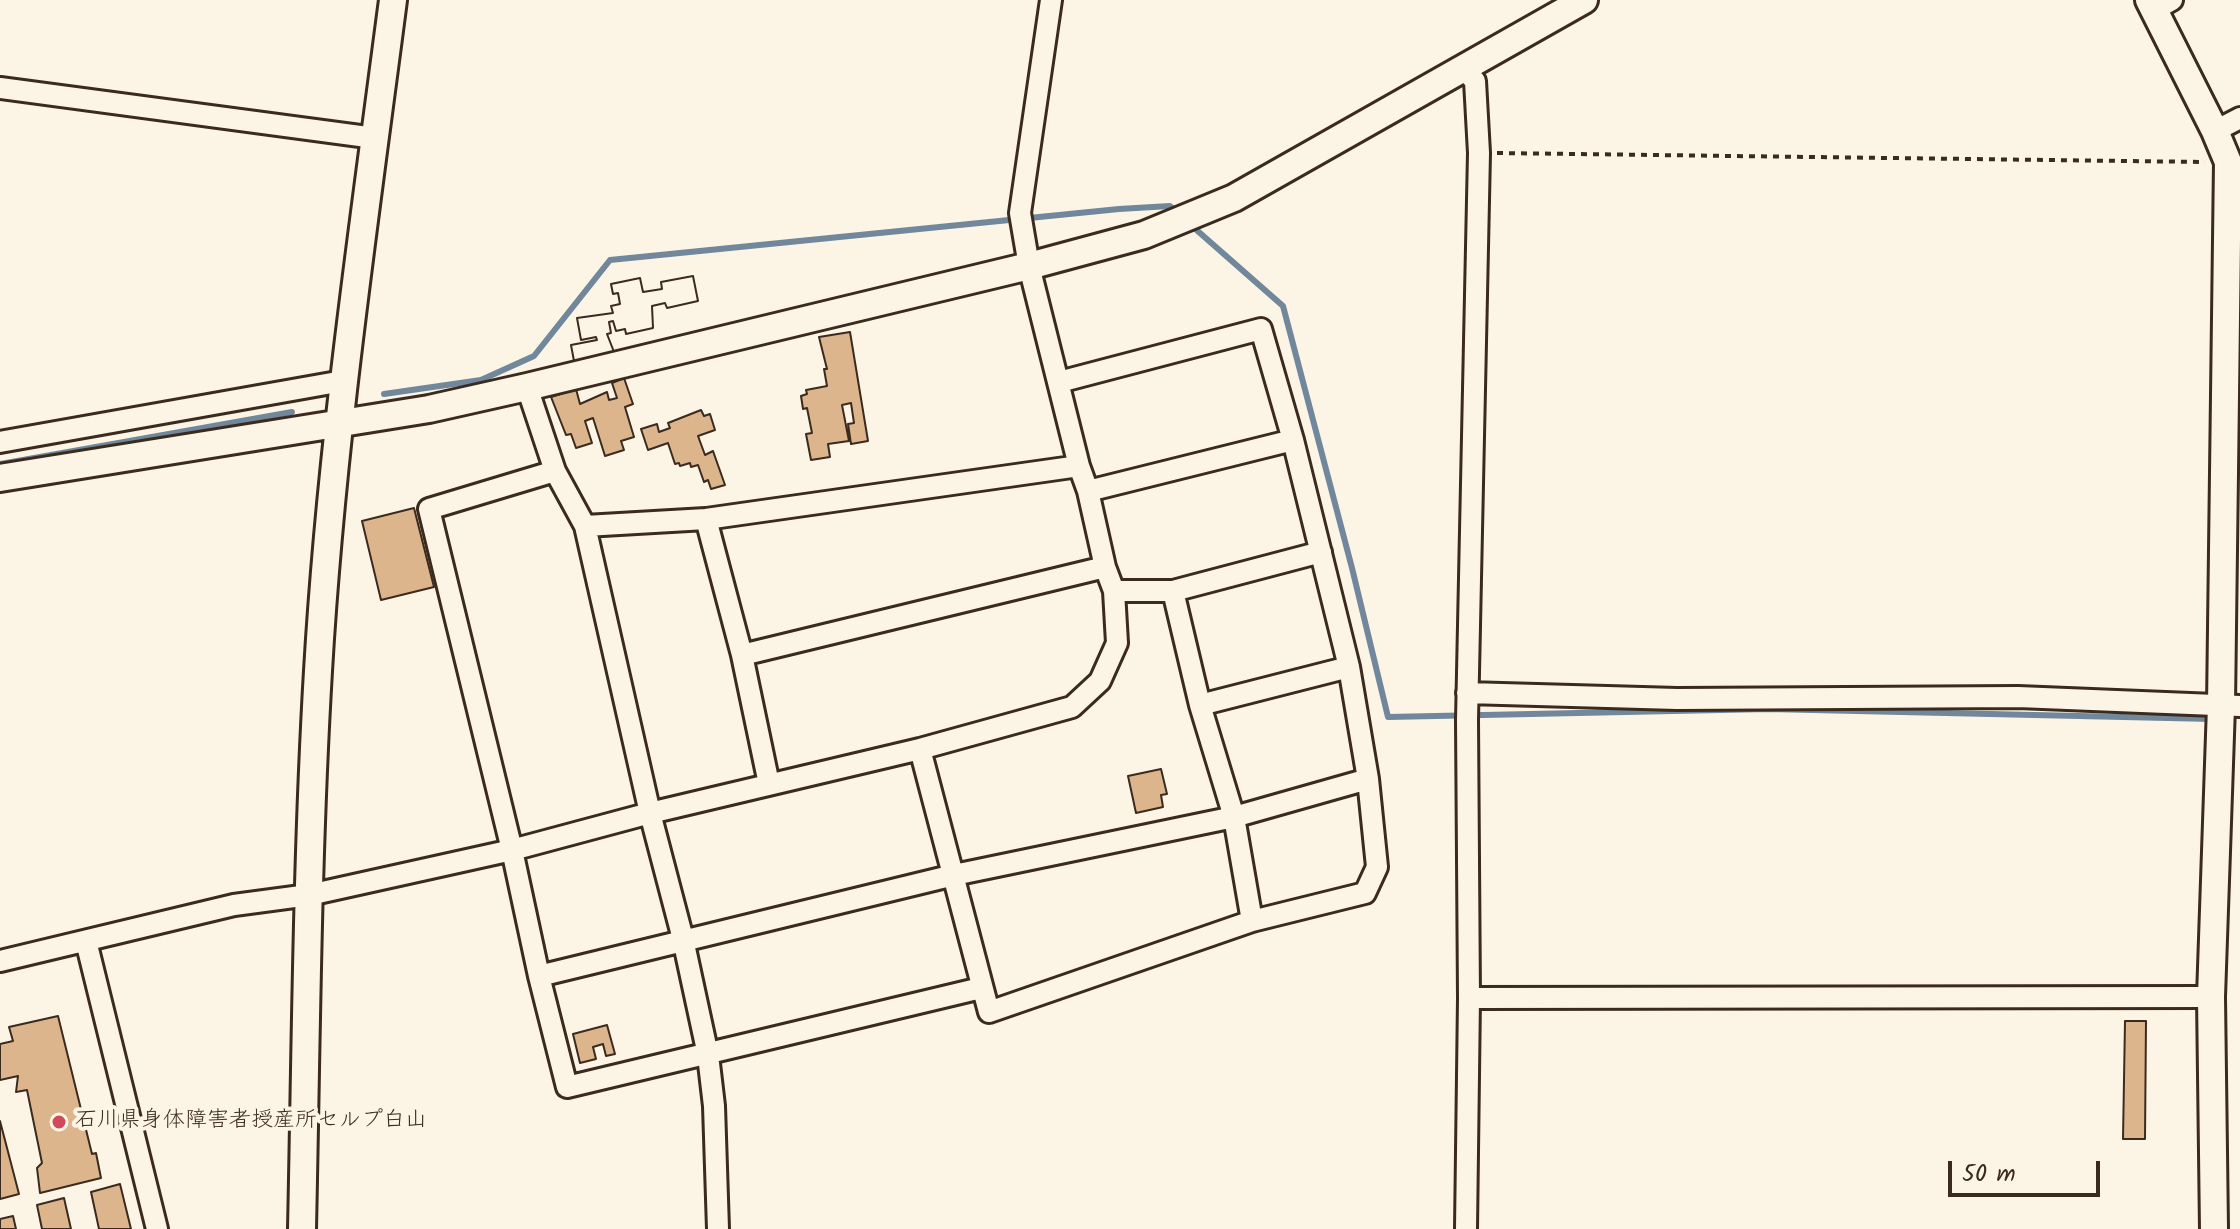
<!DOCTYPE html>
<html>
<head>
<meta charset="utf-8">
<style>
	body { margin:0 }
	#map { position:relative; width:2240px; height:1229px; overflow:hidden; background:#fcf5e5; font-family:Kalam,sans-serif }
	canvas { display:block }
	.scale { position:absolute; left:1948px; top:1161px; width:152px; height:36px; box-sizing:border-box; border:4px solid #3b2a1e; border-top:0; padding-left:10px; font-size:24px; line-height:28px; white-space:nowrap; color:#3b2a1e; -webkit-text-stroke:6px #fcf5e5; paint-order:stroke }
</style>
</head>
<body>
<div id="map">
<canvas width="2240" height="1229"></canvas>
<div class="scale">50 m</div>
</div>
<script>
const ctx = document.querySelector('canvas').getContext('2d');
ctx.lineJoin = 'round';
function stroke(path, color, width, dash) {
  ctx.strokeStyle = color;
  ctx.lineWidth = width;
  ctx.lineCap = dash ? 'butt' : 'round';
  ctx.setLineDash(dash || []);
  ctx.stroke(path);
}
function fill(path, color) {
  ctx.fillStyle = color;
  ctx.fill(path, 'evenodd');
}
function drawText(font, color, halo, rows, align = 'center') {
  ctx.font = font + ' Kalam,"Klee One",sans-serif';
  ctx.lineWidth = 8;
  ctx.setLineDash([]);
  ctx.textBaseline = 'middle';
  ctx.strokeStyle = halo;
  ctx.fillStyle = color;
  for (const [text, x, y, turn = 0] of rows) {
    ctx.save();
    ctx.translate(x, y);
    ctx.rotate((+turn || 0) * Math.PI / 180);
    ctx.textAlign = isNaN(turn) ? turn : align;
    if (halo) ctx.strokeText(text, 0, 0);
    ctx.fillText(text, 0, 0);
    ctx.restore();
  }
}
stroke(new Path2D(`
	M1192,226L1283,306L1352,568L1388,717L1768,709L2212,719
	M384,394L481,380L534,356L610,260L1119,209L1170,206L1176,211
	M0,464L292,412`), '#70879c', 6);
const building = new Path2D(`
	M693,276L698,301L667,308L665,303L652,306L653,328L626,334L625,329L616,331L613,321L609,322L611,333L607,334L614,352L574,361L571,345L597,340L596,337L581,340L577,318L613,313L611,306L620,304L618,293L613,294L611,284L640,278L643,292L662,289L661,282Z
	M693,276L698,301L667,308L665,303L652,306L653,328L626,334L625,329L616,331L613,321L609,322L611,333L607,334L614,352L574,361L571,345L597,340L596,337L581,340L577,318L613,313L611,306L620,304L618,293L613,294L611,284L640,278L643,292L662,289L661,282Z
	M850,332L868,441L851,444L848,424L854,423L851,403L842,405L849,441L828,444L830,457L811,460L806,434L812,433L807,408L803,409L801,396L807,394L806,390L827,386L824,369H827L819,337Z
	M624,378L633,404L625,407L634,437L621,441L624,450L605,456L593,418L585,421L592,443L576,448L571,434L566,435L551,397L576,389L580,404L607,392L609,400L617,398L612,383Z
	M701,410L704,416L710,414L715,430L698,436L705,455L713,451L725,485L711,489L708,480L704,482L698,465L691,467L690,463L680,466L679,463L675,464L668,443L648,450L641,429L657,424L659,432L670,428L668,423Z
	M414,508L434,587L381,600L362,521Z
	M1161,769L1167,794L1161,795L1163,807L1136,813L1128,776Z
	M58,1016L92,1154L96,1153L101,1178L40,1193L37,1168L42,1163L27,1090L16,1092L18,1076L0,1080V1044L13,1041L9,1027Z
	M2125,1021H2146L2145,1139H2123Z
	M607,1025L615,1054L606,1056L603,1044L593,1047L596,1059L580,1063L573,1034Z
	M0,1121L19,1194L0,1199Z
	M120,1184L131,1229H99L91,1192Z
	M64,1198L71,1229H42L37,1205Z
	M13,1216L16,1229H0V1219Z`);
fill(building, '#dcb58d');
stroke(building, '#3b2a1e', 2);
const minor = new Path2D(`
	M2154,10L2172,0
	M1463,68L1475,81L1479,153L1467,720L1469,998L1466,1229
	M0,88L375,138
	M2215,131L2240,118
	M527,387L555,471L585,526L650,813L683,939L708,1055L714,1106L718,1229
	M0,442L343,381
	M555,471L429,509L512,850L539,976L567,1087L981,988
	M1088,491L1293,440
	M706,519L742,655L769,784
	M585,526L706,519L1079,466
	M1114,591H1173L1321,552
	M1173,591L1200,705L1234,817L1252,921
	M742,655L1105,567
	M1467,693L1677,699L2018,697L2240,706
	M1200,705L1349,667
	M920,749L989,1012L1252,921L1365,893L1377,867L1368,779L1349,667L1293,440L1261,329L1059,382
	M86,941L157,1229
	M0,961L234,905L309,895L512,850L650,813L920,749L1072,707L1100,681L1117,643L1114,591L1105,567L1088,491L1079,466L1029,266L1020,213L1051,0
	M539,976L954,875L1234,817L1368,779
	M1469,998L2211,997`);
const tertiary = new Path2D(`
	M2149,0L2215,131L2228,162L2221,706L2211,997L2214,1229
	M0,478L429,409L527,387L1029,266L1144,235L1234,198L1584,0
	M302,1229C306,1043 307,857 318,671C331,446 364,223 393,0`);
stroke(minor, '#3b2a1e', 26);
stroke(tertiary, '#3b2a1e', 32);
stroke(new Path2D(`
	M1497,153L2205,162`), '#3b2a1e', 4, [6, 6]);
stroke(minor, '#fcf5e5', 20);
stroke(tertiary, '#fcf5e5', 26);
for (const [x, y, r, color] of [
	[59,1122,8,"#d1495b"]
]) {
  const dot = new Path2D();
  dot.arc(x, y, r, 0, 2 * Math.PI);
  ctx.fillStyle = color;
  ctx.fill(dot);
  stroke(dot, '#fcf5e5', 3);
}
drawText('22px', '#3b2a1e', '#fcf5e5', [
	["石川県身体障害者授産所セルプ白山",75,1122]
], 'left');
</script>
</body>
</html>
